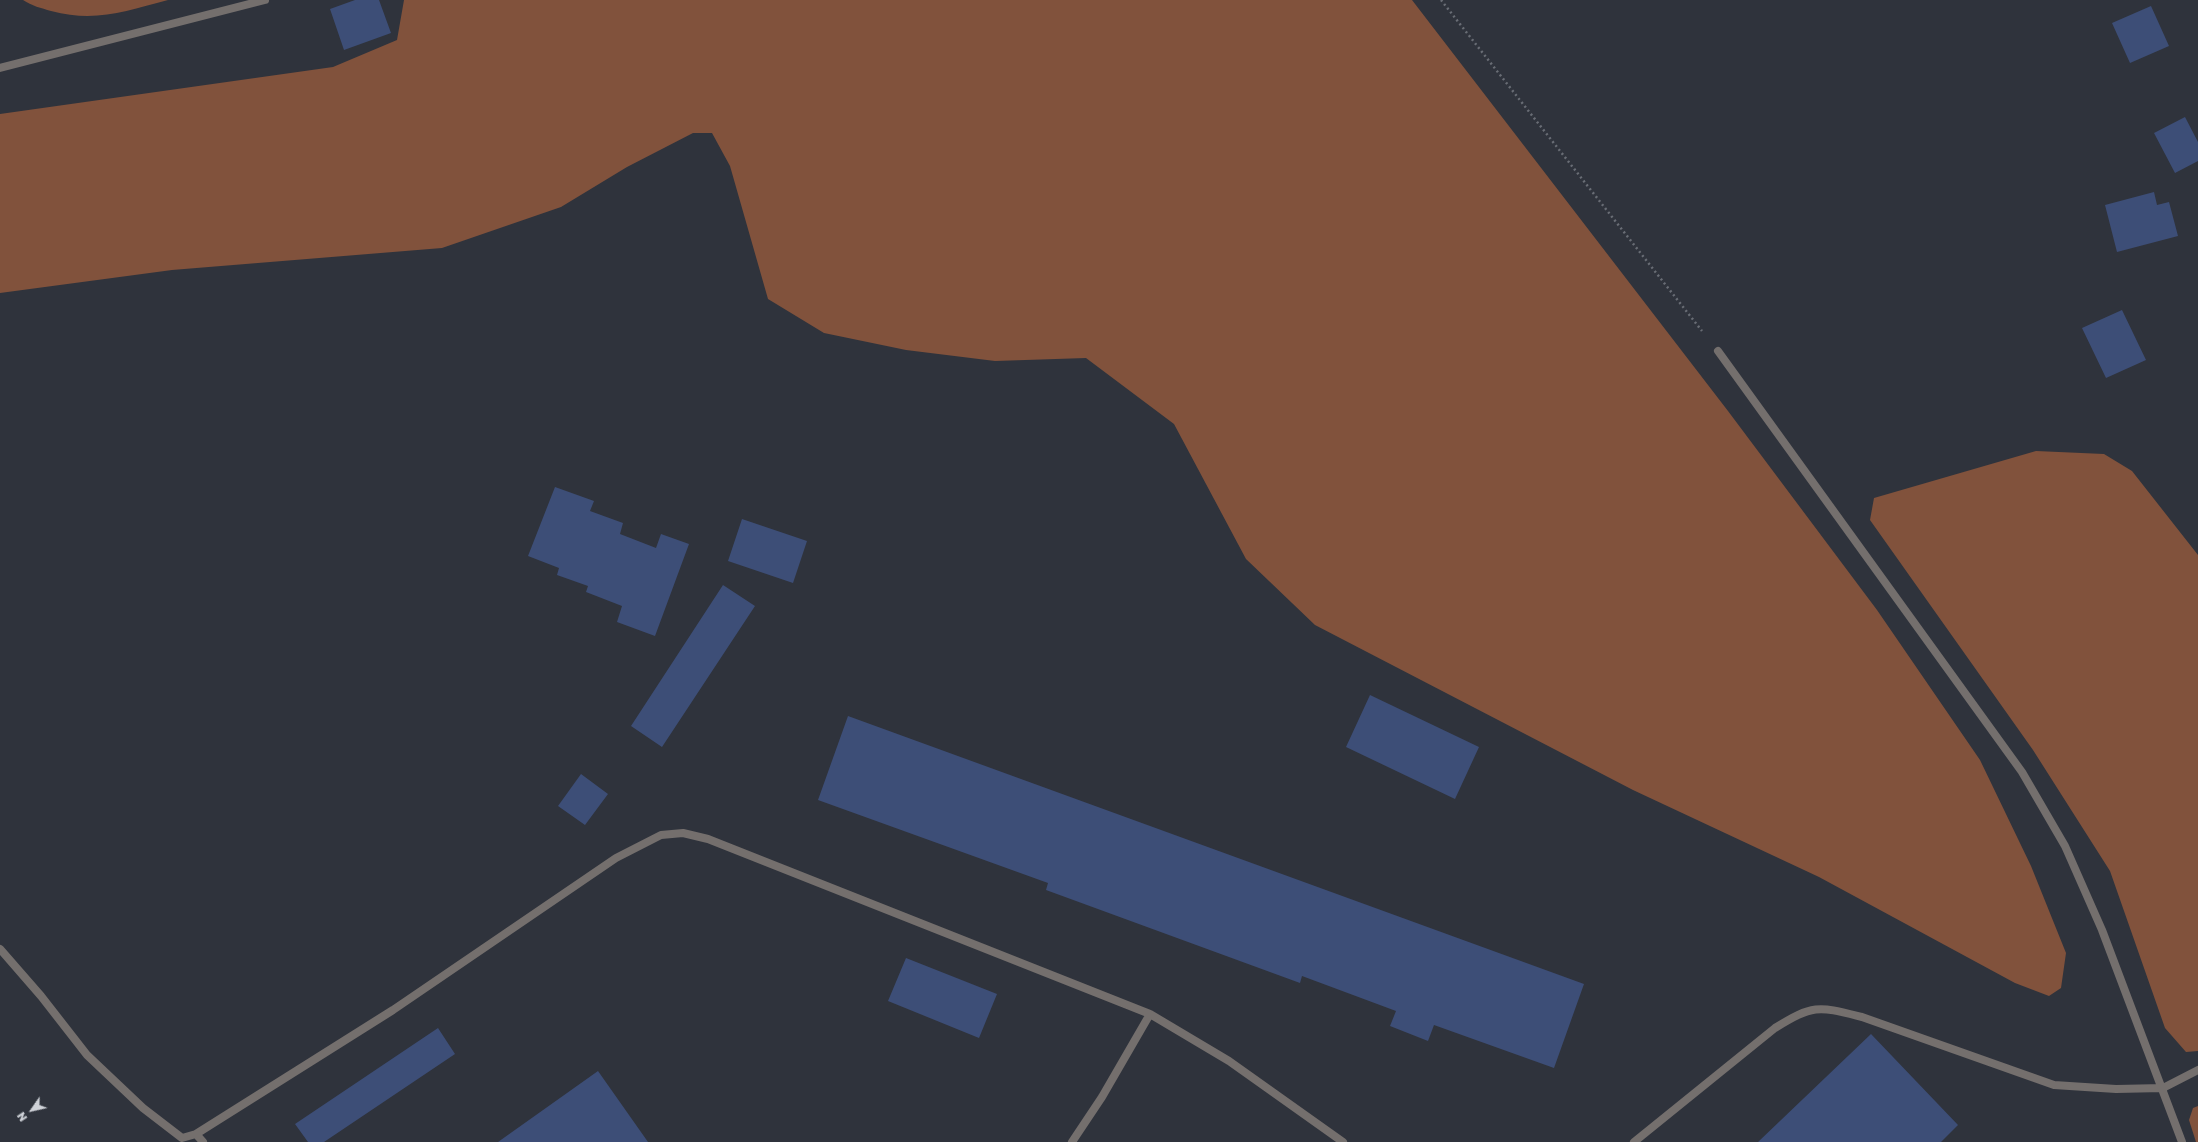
<!DOCTYPE html>
<html>
<head>
<meta charset="utf-8">
<style>
	body { margin:0 }
	#map { position:relative; width:2198px; height:1142px; overflow:hidden; background:#2f333c; font-family:"Golos Text",sans-serif }
	canvas { display:block }
	.north { position:absolute; left:12px; top:1090px; width:40px; height:40px; -webkit-text-stroke:3px #2f333c; paint-order:stroke; rotate:236deg; font-size:11px; font-weight:700; line-height:16px; text-align:center; color:#cfd2d8 }
	.north::after { content:''; display:block; margin:auto; width:14px; height:18px; background:#cfd2d8; clip-path:polygon(50% 0,100% 100%,50% 72%,0 100%) }
</style>
</head>
<body>
<div id="map">
<canvas width="2198" height="1142"></canvas>
<div class="north">N</div>
</div>
<script>
const ctx = document.querySelector('canvas').getContext('2d');
ctx.lineJoin = 'round';
function fill(path, color) {
  ctx.fillStyle = color;
  ctx.fill(path, 'evenodd');
}
function stroke(path, color, width, dash) {
  ctx.strokeStyle = color;
  ctx.lineWidth = width;
  ctx.lineCap = dash ? 'butt' : 'round';
  ctx.setLineDash(dash || []);
  ctx.stroke(path);
}
fill(new Path2D(`
	M23,0H168C125,11 96,23 51,11C41,8 32,6 23,0Z
	M404,0H1412L1728,411L1877,610L1980,760L2031,866L2066,953L2061,988L2049,996L2015,983L1819,877L1633,790L1315,625L1246,559L1174,424L1086,358L995,361L906,350L824,333L768,299L730,166L712,133H693L627,167L561,207L442,248L172,270L0,293V114L333,67L397,40Z
	M2036,451L2104,454L2132,471L2198,555V1051L2186,1052L2165,1028L2110,871L2033,750L1870,520L1874,498Z
	M2198,1106V1142H2196L2189,1120L2193,1108Z`), '#81523c');
fill(new Path2D(`
	M355,0H379L391,33L344,50L330,9Z
	M2151,6L2169,46L2130,63L2112,23Z
	M2185,117L2198,142V161L2175,173L2154,133Z
	M2154,192L2157,205L2169,202L2178,236L2117,252L2105,205Z
	M2122,310L2146,360L2106,378L2082,328Z
	M555,487L594,501L590,511L623,523L620,534L656,548L661,534L689,544L655,636L617,622L622,606L586,592L588,586L557,575L559,568L528,556Z
	M742,519L807,541L793,583L728,561Z
	M723,585L755,606L662,747L631,726Z
	M1370,695L1479,747L1455,799L1346,747Z
	M848,716L1584,984L1554,1068L1434,1025L1428,1041L1390,1026L1396,1011L1302,976L1300,983L1046,890L1048,883L818,800Z
	M581,774L608,794L585,825L558,806Z
	M906,958L997,994L979,1038L888,1001Z
	M438,1028L455,1054L324,1142H308L295,1124Z
	M1871,1034L1958,1125L1941,1142H1758Z
	M598,1071L648,1142H498Z`), '#3d4e77');
stroke(new Path2D(`
	M1441,0L1702,331`), '#696d75', 2.5, [2, 3]);
stroke(new Path2D(`
	M0,68L265,0
	M1718,351L2022,772L2065,846L2102,930L2182,1142
	M0,949L41,996L87,1055L143,1108L182,1138L196,1134L203,1142
	M196,1134L393,1010L616,858L661,835L683,833L708,839L1150,1014L1229,1061L1343,1142
	M1072,1142L1102,1097L1150,1014
	M1634,1142L1775,1028C1814,1004 1818,1006 1862,1017L2054,1085L2116,1089L2163,1088L2198,1070`), '#746f6d', 8);
</script>
</body>
</html>
